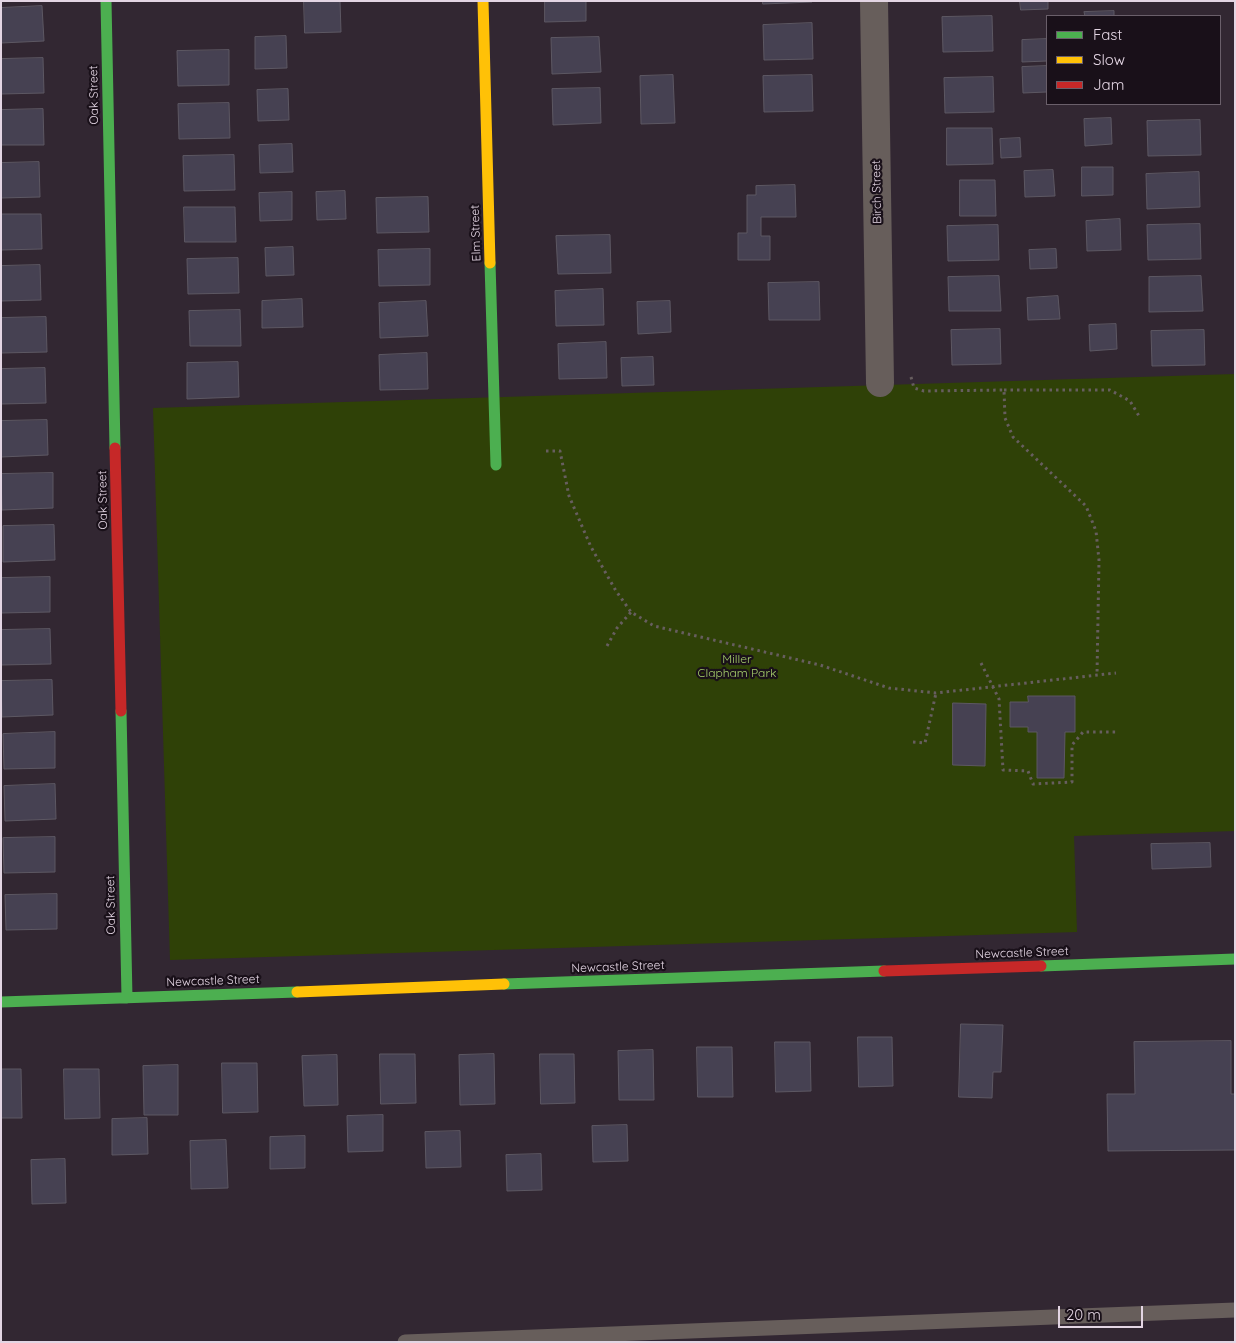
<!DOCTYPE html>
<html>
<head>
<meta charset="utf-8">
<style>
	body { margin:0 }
	#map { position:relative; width:1236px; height:1343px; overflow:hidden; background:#322732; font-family:Quicksand,sans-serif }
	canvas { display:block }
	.frame { position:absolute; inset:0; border:2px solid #e3d5e3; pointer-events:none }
	.legend { position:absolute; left:1046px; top:15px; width:175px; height:90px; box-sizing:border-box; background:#191019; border:1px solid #6a5f6a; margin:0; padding:6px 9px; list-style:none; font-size:15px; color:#e3d5e3 }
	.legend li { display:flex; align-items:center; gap:10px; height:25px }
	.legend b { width:25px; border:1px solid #6a5f6a }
	.scale { position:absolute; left:1058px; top:1306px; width:85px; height:22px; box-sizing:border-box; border:2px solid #e3d5e3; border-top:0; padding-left:6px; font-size:15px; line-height:18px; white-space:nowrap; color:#e3d5e3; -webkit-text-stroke:4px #191019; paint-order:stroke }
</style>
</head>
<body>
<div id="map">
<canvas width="1236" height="1343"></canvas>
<div class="frame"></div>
<ul class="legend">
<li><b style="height:6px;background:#4caf50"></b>Fast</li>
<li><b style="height:6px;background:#ffc107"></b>Slow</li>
<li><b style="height:6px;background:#c62828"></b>Jam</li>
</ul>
<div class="scale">20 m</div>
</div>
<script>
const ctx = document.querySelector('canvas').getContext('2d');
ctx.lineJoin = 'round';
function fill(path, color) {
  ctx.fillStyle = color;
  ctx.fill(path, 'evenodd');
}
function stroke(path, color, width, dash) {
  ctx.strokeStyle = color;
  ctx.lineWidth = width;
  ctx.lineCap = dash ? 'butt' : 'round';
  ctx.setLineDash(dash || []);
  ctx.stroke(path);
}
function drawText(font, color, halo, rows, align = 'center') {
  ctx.font = font + ' Quicksand,sans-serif';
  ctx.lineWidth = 4.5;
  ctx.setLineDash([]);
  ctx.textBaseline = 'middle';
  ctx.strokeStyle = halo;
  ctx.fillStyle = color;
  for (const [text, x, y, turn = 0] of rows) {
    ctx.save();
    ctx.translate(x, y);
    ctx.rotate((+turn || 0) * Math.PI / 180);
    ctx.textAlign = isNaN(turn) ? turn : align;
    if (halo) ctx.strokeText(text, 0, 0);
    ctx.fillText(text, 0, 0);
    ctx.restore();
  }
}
fill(new Path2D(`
	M1235,374V831L1074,836L1077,932L170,960L153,408Z`), '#2f4107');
const building = new Path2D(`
	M304,1H340L341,32L305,33Z
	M545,1H586V21L545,22Z
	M763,1H811L812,2L763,4Z
	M1020,1H1048V9L1021,10Z
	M42,6L44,41L1,43V8Z
	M1114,11V16H1085L1084,12Z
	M992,16L993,51L943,52L942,17Z
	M812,23L813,59L764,60L763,25Z
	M286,36L287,68L255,69V37Z
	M599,37L601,72L552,74L551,38Z
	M1047,39V61L1022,62V40Z
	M229,50V85L178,86L177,51Z
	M43,58L44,93L1,94V59Z
	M1047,66V92L1023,93L1022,67Z
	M673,75L675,123L641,124L640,76Z
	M812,75L813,111L764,112L763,76Z
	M993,77L994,112L945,113L944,78Z
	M600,88L601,123L553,125L552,89Z
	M288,89L289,120L258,121L257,90Z
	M229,103L230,138L179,139L178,104Z
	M43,109L44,145H1V110Z
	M1111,118L1112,144L1085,146L1084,119Z
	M1200,120L1201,155L1148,156L1147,121Z
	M947,128H992L993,164L947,165Z
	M1020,138L1021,157L1001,158L1000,139Z
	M292,144L293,172L260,173L259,145Z
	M234,155L235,190L184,191L183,156Z
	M39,162L40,197L1,198V163Z
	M1082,167H1113V195L1082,196Z
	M1053,170L1055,196L1025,197L1024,171Z
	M1199,172L1200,207L1147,209L1146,174Z
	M960,180H995L996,216H960Z
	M795,185L796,217H761V236H770V260H738V233H747V195H756V186Z
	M345,191L346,219L317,220L316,192Z
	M292,192V220L260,221L259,193Z
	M428,197L429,232L377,233L376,198Z
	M184,207H235L236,242H185Z
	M1,214H41L42,249L1,250Z
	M1120,219L1121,250L1087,251L1086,221Z
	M1200,224L1201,259L1148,260L1147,225Z
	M998,225L999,260L948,261L947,226Z
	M610,235L611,273L558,274L556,236Z
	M293,247L294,275L266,276L265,248Z
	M430,249V285L379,286L378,250Z
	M1056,249L1057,268L1030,269L1029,250Z
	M238,258L239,293L188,294L187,259Z
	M40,265L41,300L1,301V266Z
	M999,276L1001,311H949L948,277Z
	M1201,276L1203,311L1149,312V277Z
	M819,282L820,320H769L768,283Z
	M603,289L604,325L556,326L555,291Z
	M1058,296L1060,319L1028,320L1027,298Z
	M302,299L303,327L262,328V301Z
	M426,301L428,336L380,338L379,303Z
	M670,301L671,332L638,334L637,302Z
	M240,310L241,346H190L189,311Z
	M46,317L47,352L1,353V318Z
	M1116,324L1117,349L1090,351L1089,325Z
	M1000,329L1001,364L952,365L951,330Z
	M1204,330L1205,365L1152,366L1151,331Z
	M606,342L607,378L559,379L558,344Z
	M427,353L428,389L380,390L379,355Z
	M653,357L654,385L622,386L621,358Z
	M238,362L239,397L187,399V363Z
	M45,368L46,403L1,404V369Z
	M47,420L48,455L1,457V421Z
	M53,473V508L2,510L1,474Z
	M54,525L55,560L3,562V526Z
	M50,577V612L1,613V578Z
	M50,629L51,664L1,665V630Z
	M52,680L53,715L2,717L1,681Z
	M1028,696H1075V732H1065L1064,778H1037V732H1028V727H1010V702H1028Z
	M953,703L986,704L985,766L953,765Z
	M55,732V768L4,769L3,734Z
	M55,784L56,819L5,821L4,786Z
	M55,837V872L4,873L3,838Z
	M1210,843L1211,867L1152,869L1151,844Z
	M57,894V929L6,930L5,895Z
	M961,1024L1003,1025L1001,1072H993L992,1098L959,1097Z
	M858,1037H892L893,1086L859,1087Z
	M1231,1041V1094H1235V1150L1108,1151L1107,1094H1135L1134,1042Z
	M775,1042H810L811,1091L776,1092Z
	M697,1047H732L733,1097H698Z
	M653,1050L654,1100H619L618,1051Z
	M380,1054H415L416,1103L381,1104Z
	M494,1054L495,1104L460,1105L459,1055Z
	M540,1054H574L575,1103L541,1104Z
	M337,1055L338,1105L304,1106L302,1056Z
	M222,1063H257L258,1112L223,1113Z
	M178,1065V1115H144L143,1066Z
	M1,1069H21L22,1118H1Z
	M64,1069H99L100,1118L65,1119Z
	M383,1115V1151L348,1152L347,1116Z
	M147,1118L148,1154L112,1155V1119Z
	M627,1125L628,1161L593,1162L592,1126Z
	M460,1131L461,1167L426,1168L425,1132Z
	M305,1136V1168L270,1169V1137Z
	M226,1140L228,1188L191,1189L190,1141Z
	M541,1154L542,1190L507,1191L506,1155Z
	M65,1159L66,1203L32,1204L31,1160Z`);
fill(building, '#464152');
stroke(building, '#5d5863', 1);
stroke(new Path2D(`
	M911,377L914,388L924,391L1004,390L1005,418L1013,437L1086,506L1096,531L1099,560L1097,675
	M1004,390H1110L1130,401L1139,416
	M546,451H560L569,496L591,547L616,591L631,612L654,626L820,665L889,688L936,693L1116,673
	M607,646L617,628L631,612
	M981,663L999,699L1003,770L1028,771L1033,784L1072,782V745L1083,732H1117
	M913,742L925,743L936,693`), '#675e5f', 3, [2.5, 4]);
stroke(new Path2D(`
	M405,1342L1235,1310`), '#675e5b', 15);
stroke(new Path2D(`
	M874,1L880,383`), '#675e5b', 28);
stroke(new Path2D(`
	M106,1L115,448
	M490,263L496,465
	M121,711L127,998
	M1041,966L1235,959
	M504,984L884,971
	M1,1002L297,992`), '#4caf50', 11);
stroke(new Path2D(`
	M483,1L490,263
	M297,992L504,984`), '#ffc107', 11);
stroke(new Path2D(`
	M115,448L121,711
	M884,971L1041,966`), '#c62828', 11);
drawText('12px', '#e3d5e3', '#191019', [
	["Oak Street",94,95,-91],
	["Birch Street",877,192,-91],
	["Elm Street",476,233,-92],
	["Oak Street",103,500,-91],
	["Oak Street",111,905,-91],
	["Newcastle Street",1022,953,-2],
	["Newcastle Street",618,967,-2],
	["Newcastle Street",213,981,-2]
]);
drawText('12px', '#a8d16d', '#191019', [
	["Miller",737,659],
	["Clapham Park",737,673]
]);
</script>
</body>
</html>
